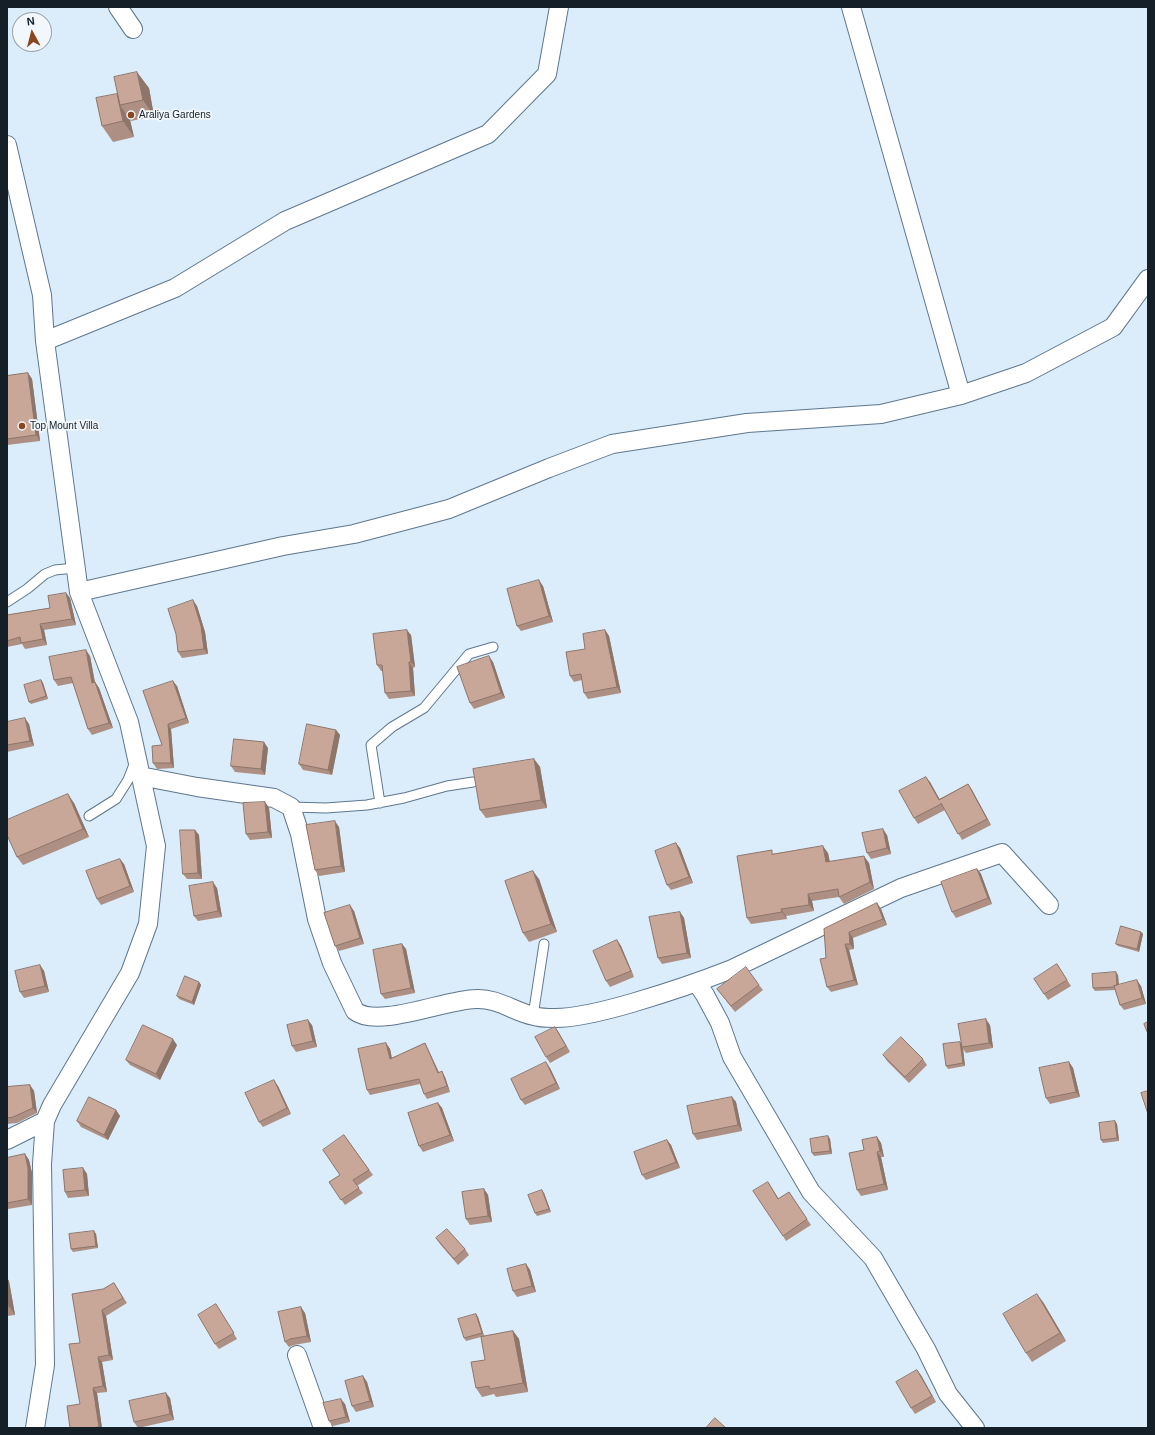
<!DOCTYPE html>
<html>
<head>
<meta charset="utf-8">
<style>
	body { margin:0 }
	#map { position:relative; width:1155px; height:1435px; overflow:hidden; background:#dbecfb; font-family:Helvetica,sans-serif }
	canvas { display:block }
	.frame { position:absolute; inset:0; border:8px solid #151f28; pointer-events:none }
	.north { position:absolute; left:12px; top:12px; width:40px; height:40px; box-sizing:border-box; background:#f2f7fc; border:1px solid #9aa1a7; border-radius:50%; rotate:353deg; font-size:11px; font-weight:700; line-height:16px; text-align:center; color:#151f28 }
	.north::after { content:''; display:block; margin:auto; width:14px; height:18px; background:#8b451f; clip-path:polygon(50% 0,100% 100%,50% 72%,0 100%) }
</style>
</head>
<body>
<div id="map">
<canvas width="1155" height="1435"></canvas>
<div class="frame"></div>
<div class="north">N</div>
</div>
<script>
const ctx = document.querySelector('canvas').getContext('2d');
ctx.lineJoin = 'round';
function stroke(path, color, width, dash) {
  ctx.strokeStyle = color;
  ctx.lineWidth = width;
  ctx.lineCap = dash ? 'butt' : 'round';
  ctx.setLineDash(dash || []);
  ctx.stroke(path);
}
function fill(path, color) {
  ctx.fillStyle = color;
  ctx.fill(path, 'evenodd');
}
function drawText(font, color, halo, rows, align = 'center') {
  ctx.font = font + ' Helvetica,sans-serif';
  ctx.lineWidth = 3.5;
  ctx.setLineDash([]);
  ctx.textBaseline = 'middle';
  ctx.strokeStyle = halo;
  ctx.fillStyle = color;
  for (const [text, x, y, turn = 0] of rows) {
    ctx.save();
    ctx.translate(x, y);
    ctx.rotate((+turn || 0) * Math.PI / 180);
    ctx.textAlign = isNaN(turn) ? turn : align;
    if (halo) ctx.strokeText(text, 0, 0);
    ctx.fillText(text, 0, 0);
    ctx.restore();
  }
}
const service = new Path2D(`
	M7,602L27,589L45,574L55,570L75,568
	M380,803L371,745L392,727L424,708L469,654L493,647
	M291,807L326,808L367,805L404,798L447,786L473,782
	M89,816L116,799L128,780L135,762
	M533,1016L544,944`);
const minor = new Path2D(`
	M118,7L133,29
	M851,7L961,395
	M7,145L42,295L45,341L79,592L129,722L156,846L148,924L130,973L52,1105L45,1121L42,1164L45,1365L35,1428
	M45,341L175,288L285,221L488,134L547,74L559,7
	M79,592L283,546L354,534L449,509L549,468L612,444L747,423L881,414L961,395L1026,373L1113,327L1148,279
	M140,776L197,787L274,798L291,807L300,834L317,919L332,963L355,1011C378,1029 447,999 476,999C498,998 514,1012 534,1016C540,1018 548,1018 555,1018C579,1018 608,1010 632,1003C666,993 699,982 732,969L901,888L1002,853L1049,905
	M697,983L705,995L720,1023L732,1057L811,1192L873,1258L926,1349L948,1394L975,1428
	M7,1140L45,1121
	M297,1355L323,1428`);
stroke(service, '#5e778d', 11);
stroke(minor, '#5e778d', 20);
stroke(service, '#fff', 9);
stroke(minor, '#fff', 18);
fill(new Path2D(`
	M149,88L154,116L131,121L130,120L134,137L113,142L102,126L118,95Z
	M28,373L32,379L40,441L7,445V376Z
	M543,586L553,622L521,631L517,626Z
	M66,593L70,598L76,625L44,630L47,645L25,649L22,644L7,647V615L50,608Z
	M197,606L205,632L208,654L182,658L178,652Z
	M605,630L609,636L621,693L588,699L584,693L582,680L574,682L570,676L585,649Z
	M411,635L415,667L413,668L415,696L389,699L385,693L383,671H381L377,665Z
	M90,656L95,682L99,688L113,728L92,735L88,729L73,683L58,686L54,680Z
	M493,662L505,698L474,709L470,703Z
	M41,680L43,683L48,699L31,704L29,702Z
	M177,686L189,723L171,729L174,768L157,769L153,763L162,745Z
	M7,722L29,724L34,746L7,752Z
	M336,730L340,735L332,775L303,770L299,764Z
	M268,748L265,775L235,772L231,766Z
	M534,759L540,767L547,808L486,818L480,810Z
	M930,782L939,799L968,784L972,790L991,825L962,840L945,810L918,824L914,818Z
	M265,802L269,808L272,838L250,840L246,834Z
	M74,803L89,837L23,865L17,857Z
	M339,827L345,872L319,876L315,870Z
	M195,830L199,835L202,879H187L183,874Z
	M887,835L891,854L871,859L867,853Z
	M680,848L693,883L671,890L667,885Z
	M828,853L830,862L869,863L874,889L844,904L839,897L812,901L814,911L786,916L787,919L751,924L747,918L774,854Z
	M124,864L134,892L101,905L97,899Z
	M977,869L981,874L992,904L956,918L952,912Z
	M539,879L557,932L529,942L523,933Z
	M217,888L222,917L198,921L194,916Z
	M877,903L881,909L887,925L853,938L854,949L849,950L858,985L831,992L827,987L826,958L824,929Z
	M354,911L364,944L339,951L335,946Z
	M680,912L684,918L691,958L662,964L658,958Z
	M1141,932L1143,934L1139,952L1118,946L1116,944Z
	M617,940L621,946L634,977L610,987L606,981Z
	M402,944L406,949L415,993L385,999L381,994Z
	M1057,964L1071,986L1048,1000L1044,994Z
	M40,965L44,971L49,992L24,998L20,992Z
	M1118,975L1119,985L1141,986L1146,1004L1124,1010L1120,1005L1115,990L1095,991L1093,988Z
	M199,982L201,985L194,1005L179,999L177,996Z
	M759,985L763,990L735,1012L717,989Z
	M312,1025L317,1047L296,1052L292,1046Z
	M990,1025L993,1048L966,1053L963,1049L965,1066L948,1069L946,1066L960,1042L961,1043Z
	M555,1027L559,1033L570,1052L550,1063L546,1057Z
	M386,1043L390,1049L392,1058L425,1043L428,1049L439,1072L445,1077L450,1092L427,1099L424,1094L420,1084L370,1095L367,1090Z
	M177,1045L160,1080L130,1065L126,1060Z
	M883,1055L923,1059L927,1065L909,1083L887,1061Z
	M1069,1062L1073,1068L1080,1097L1050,1104L1046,1098Z
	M550,1068L560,1089L525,1105L521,1100Z
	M30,1085L34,1091L37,1113L17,1123L7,1124V1087Z
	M278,1086L291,1114L263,1127L259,1122Z
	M732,1097L736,1102L742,1131L697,1140L693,1134Z
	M438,1103L442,1108L454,1141L423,1152L419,1146Z
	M116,1110L120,1116L108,1140L81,1127L77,1121Z
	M1115,1121L1117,1124L1119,1141L1103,1143L1101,1140Z
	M344,1135L373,1175L357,1186L363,1193L345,1205L329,1182L340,1175Z
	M828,1136L830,1139L832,1154L814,1156L812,1153Z
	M877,1137L881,1143L884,1157H881L888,1190L861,1196L857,1190Z
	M667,1140L671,1145L680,1168L646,1180L642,1175Z
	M25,1154L29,1160L32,1173V1205L8,1209L7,1208V1158Z
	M83,1168L87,1174L89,1196L68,1198L65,1192Z
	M768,1182L779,1199L789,1192L811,1225L786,1241L783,1236Z
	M484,1189L488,1195L492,1222L470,1225L466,1219Z
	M544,1193L551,1212L537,1216L535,1213Z
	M94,1231L96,1234L98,1248L73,1252L71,1249Z
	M436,1238L465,1249L469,1255L458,1265L440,1244Z
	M526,1264L530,1270L536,1292L517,1297L513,1291Z
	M7,1278L9,1281L15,1315L7,1316Z
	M114,1283L127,1303L106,1316L113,1360L102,1362L107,1392L97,1393L102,1428H70L80,1404V1343L103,1289Z
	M1043,1302L1066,1341L1032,1362L1026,1353Z
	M216,1304L237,1339L219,1349L215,1344Z
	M305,1313L311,1342L294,1345L289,1347L285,1342Z
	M476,1314L478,1317L484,1336L513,1331L519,1339L528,1392L496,1397L494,1394L482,1397L476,1388L485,1360L481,1337L466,1341L464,1338Z
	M917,1370L936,1402L915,1414L911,1408Z
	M363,1376L367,1382L374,1407L356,1412L352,1406Z
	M170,1398L174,1420L138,1428L134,1422Z
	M345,1404L350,1422L333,1426L329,1421Z`), '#ad9083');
fill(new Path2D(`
	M137,72L149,88L154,116L143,100Z
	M117,94L120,105L130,120L134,137L123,121Z
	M28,373L32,379L40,441L36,435Z
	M539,580L543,586L553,622L549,616Z
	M66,593L70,598L76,625L72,619Z
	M193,600L197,606L205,632L208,654L204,649Z
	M40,624L44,630L47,645L43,639Z
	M407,630L411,635L415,667L411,662Z
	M605,630L609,636L621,693L617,687Z
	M86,650L90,656L96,689L92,683Z
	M489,656L493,662L505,698L501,693Z
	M409,662L413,668L415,696L411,691Z
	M41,680L43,683L48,699L46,696Z
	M173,681L177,686L189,723L186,718Z
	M95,682L99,688L113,728L109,723Z
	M25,718L29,724L34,746L30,741Z
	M168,724L171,729L174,768L171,763Z
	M336,730L340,735L332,775L328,770Z
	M264,742L268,748L265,775L261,769Z
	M534,759L540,767L547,808L541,800Z
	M926,777L930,782L943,805L939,800Z
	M968,784L972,790L991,825L987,819Z
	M68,794L74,803L89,837L83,829Z
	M265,802L269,808L272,838L268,832Z
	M335,821L339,827L345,872L341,866Z
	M883,829L887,835L891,854L887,848Z
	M195,830L199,835L202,879L198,873Z
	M676,843L680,848L693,883L689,877Z
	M823,846L828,853L831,869L826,862Z
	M864,856L869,863L874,889L870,882Z
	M120,859L124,864L134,892L130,886Z
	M977,869L981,874L992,904L988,898Z
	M533,871L539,879L557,932L551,924Z
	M213,882L217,888L222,917L218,911Z
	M808,894L812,901L814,911L809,905Z
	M877,903L881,909L887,925L883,919Z
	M350,905L354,911L364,944L360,938Z
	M781,909L786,916L787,919L782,912Z
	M680,912L684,918L691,958L687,953Z
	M849,932L853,938L854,949L850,944Z
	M1141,932L1143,934L1139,952L1137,949Z
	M617,940L621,946L634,977L631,971Z
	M402,944L406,949L415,993L411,988Z
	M845,944L849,950L858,985L854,980Z
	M40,965L44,971L49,992L45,986Z
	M1116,972L1118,975L1119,990L1117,987Z
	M1137,980L1141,986L1146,1004L1142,998Z
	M199,982L201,985L194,1005L192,1002Z
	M986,1019L990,1025L993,1048L989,1043Z
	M308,1020L312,1025L317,1047L313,1041Z
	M555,1027L559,1033L570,1052L566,1046Z
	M173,1039L177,1045L160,1080L156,1074Z
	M960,1042L962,1045V1047L963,1049L965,1066L963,1063Z
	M386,1043L390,1049L393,1064L390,1059Z
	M425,1043L428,1049L441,1078L438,1073Z
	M546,1062L550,1068L560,1089L556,1083Z
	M1069,1062L1073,1068L1080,1097L1076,1092Z
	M442,1071L445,1077L450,1092L447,1086Z
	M274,1080L278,1086L291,1114L287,1108Z
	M30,1085L34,1091L37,1113L33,1108Z
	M732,1097L736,1102L742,1131L738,1125Z
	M438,1103L442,1108L454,1141L450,1135Z
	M116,1110L120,1116L108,1140L104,1135Z
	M1115,1121L1117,1124L1119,1141L1117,1138Z
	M828,1136L830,1139L832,1154L830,1151Z
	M877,1137L881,1143L884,1157L880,1151Z
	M667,1140L671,1145L680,1168L676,1162Z
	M877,1152L881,1157L888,1190L884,1184Z
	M25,1154L29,1160L32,1173V1205L28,1199Z
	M83,1168L87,1174L89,1196L85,1190Z
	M484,1189L488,1195L492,1222L488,1216Z
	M542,1190L544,1193L551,1212L549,1209Z
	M94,1231L96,1234L98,1248L96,1246Z
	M526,1264L530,1270L536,1292L532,1286Z
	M7,1278L9,1281L15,1315L9,1306L7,1295Z
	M1037,1294L1043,1302L1066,1341L1060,1333Z
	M301,1307L305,1313L311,1342L307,1336Z
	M102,1310L106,1316L113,1360L109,1355Z
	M476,1314L478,1317L484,1336L482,1333Z
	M513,1331L519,1339L528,1392L523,1383Z
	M98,1357L102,1362L107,1392L103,1386Z
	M917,1370L921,1375L936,1402L932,1396Z
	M363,1376L367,1382L374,1407L370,1401Z
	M93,1388L97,1393L102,1428H99V1427Z
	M166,1393L170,1398L174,1420L170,1414Z
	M341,1399L345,1404L350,1422L346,1417Z`), '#8d756a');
const building = new Path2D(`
	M137,72L143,100L120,105L114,77Z
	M117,94L123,121L102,126L96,98Z
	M28,373L36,435L7,439V376Z
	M539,580L549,616L517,626L507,589Z
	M66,593L72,619L40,624L43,639L21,643L20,637L7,641V615L50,608L48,596Z
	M193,600L201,626L204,649L178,652L176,634L168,609Z
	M407,630L411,662H409L411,691L385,693L382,665H377L373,634Z
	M605,630L617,687L584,693L581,674L570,676L566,652L585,649L583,634Z
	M86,650L92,683L95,682L109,723L88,729L71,677L54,680L49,657Z
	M489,656L501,693L470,703L457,667Z
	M41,680L46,696L29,702L24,685Z
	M173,681L186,718L168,724L171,763H153L152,746L162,745L143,691Z
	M25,718L30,741L7,745V722Z
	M307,724L336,730L328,770L299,764Z
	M234,739L264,742L261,769L231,766Z
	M534,759L541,800L480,810L473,769Z
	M926,777L939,800L968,784L987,819L958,834L941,803V804L914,818L899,791Z
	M68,794L83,829L17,857L7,835V820Z
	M265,802L268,832L246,834L243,803Z
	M335,821L341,866L315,870L306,825Z
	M883,829L887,848L867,853L862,833Z
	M180,830H195L198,873L183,874Z
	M676,843L689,877L667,885L655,851Z
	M823,846L826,862L864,856L870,882L839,897L838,889L808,894L809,905L781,909L782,912L747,918L737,856L772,850V854Z
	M120,859L130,886L97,899L86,871Z
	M977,869L988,898L952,912L941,882Z
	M533,871L551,924L523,933L505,881Z
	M213,882L218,911L194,916L189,886Z
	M877,903L883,919L849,932L850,944H845L854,980L827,987L820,959L826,958L824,929Z
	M350,905L360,938L335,946L324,913Z
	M680,912L687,953L658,958L649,917Z
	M1121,926L1141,932L1137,949L1116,944Z
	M617,940L631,971L606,981L593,951Z
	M402,944L411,988L381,994L373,950Z
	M1057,964L1067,980L1044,994L1034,979Z
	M40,965L45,986L20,992L15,971Z
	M746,967L759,985L731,1006L717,989Z
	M1116,972L1117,985L1114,986L1115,987L1093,988L1092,974Z
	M185,976L199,982L192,1002L177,996Z
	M1137,980L1142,998L1120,1005L1114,986Z
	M986,1019L989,1043L962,1047L958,1024Z
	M308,1020L313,1041L292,1046L287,1025Z
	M1148,1022V1034L1144,1024Z
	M143,1025L173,1039L156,1074L126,1060Z
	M555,1027L566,1046L546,1057L535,1037Z
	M901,1037L923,1059L905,1077L883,1055Z
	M960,1042L963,1063L946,1066L943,1044Z
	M386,1043L390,1059L425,1043L438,1073L442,1071L447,1086L424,1094L419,1079L367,1090L358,1049Z
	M546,1062L556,1083L521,1100L511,1079Z
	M1069,1062L1076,1092L1046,1098L1039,1068Z
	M274,1080L287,1108L259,1122L245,1093Z
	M30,1085L33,1108L13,1117L7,1118V1087Z
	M1148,1091V1114L1141,1093Z
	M89,1097L116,1110L104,1135L77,1121Z
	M732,1097L738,1125L693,1134L687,1106Z
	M438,1103L450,1135L419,1146L408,1113Z
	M1115,1121L1117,1138L1101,1140L1099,1123Z
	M344,1135L369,1170L353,1180L359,1188L341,1200L329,1182L340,1175L323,1150Z
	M828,1136L830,1151L812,1153L810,1139Z
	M877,1137L880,1151L877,1152L884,1184L857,1190L849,1153L864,1150L862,1140Z
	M667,1140L676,1162L642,1175L634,1152Z
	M25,1154L28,1168V1199L7,1203V1158Z
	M83,1168L85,1190L65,1192L63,1170Z
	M768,1182L778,1199L789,1192L807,1219L783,1236L753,1191Z
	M484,1189L488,1216L466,1219L462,1192Z
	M542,1190L549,1209L535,1213L528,1195Z
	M447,1229L465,1249L454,1259L436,1238Z
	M94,1231L96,1246L71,1249L69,1234Z
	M526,1264L532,1286L513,1291L507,1269Z
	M114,1283L123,1298L102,1310L109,1355L98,1357L103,1386L93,1388L99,1427L90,1428H70L67,1406L80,1404L69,1344L80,1343L72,1294L103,1289Z
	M1037,1294L1060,1333L1026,1353L1003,1314Z
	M7,1295L9,1306L7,1307Z
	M216,1304L234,1333L215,1344L198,1315Z
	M301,1307L307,1336L290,1339L285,1342L278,1312Z
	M476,1314L482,1333L464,1338L458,1319Z
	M513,1331L523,1383L490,1389L489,1386L476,1388L471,1362L485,1360L481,1337Z
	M917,1370L932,1396L911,1408L896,1382Z
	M363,1376L370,1401L352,1406L345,1381Z
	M166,1393L170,1414L134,1422L129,1401Z
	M341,1399L346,1417L329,1421L323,1403Z
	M715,1418L726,1428H706Z`);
fill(building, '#c9a798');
stroke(building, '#8d756a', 1);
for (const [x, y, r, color] of [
	[131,115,4,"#8b451f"],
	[22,426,4,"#8b451f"]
]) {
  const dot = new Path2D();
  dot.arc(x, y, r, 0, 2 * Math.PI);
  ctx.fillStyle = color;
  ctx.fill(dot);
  stroke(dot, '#f2f7fc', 1.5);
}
drawText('10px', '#151f28', '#f2f7fc', [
	["Araliya Gardens",139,115],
	["Top Mount Villa",30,426]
], 'left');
</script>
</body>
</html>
